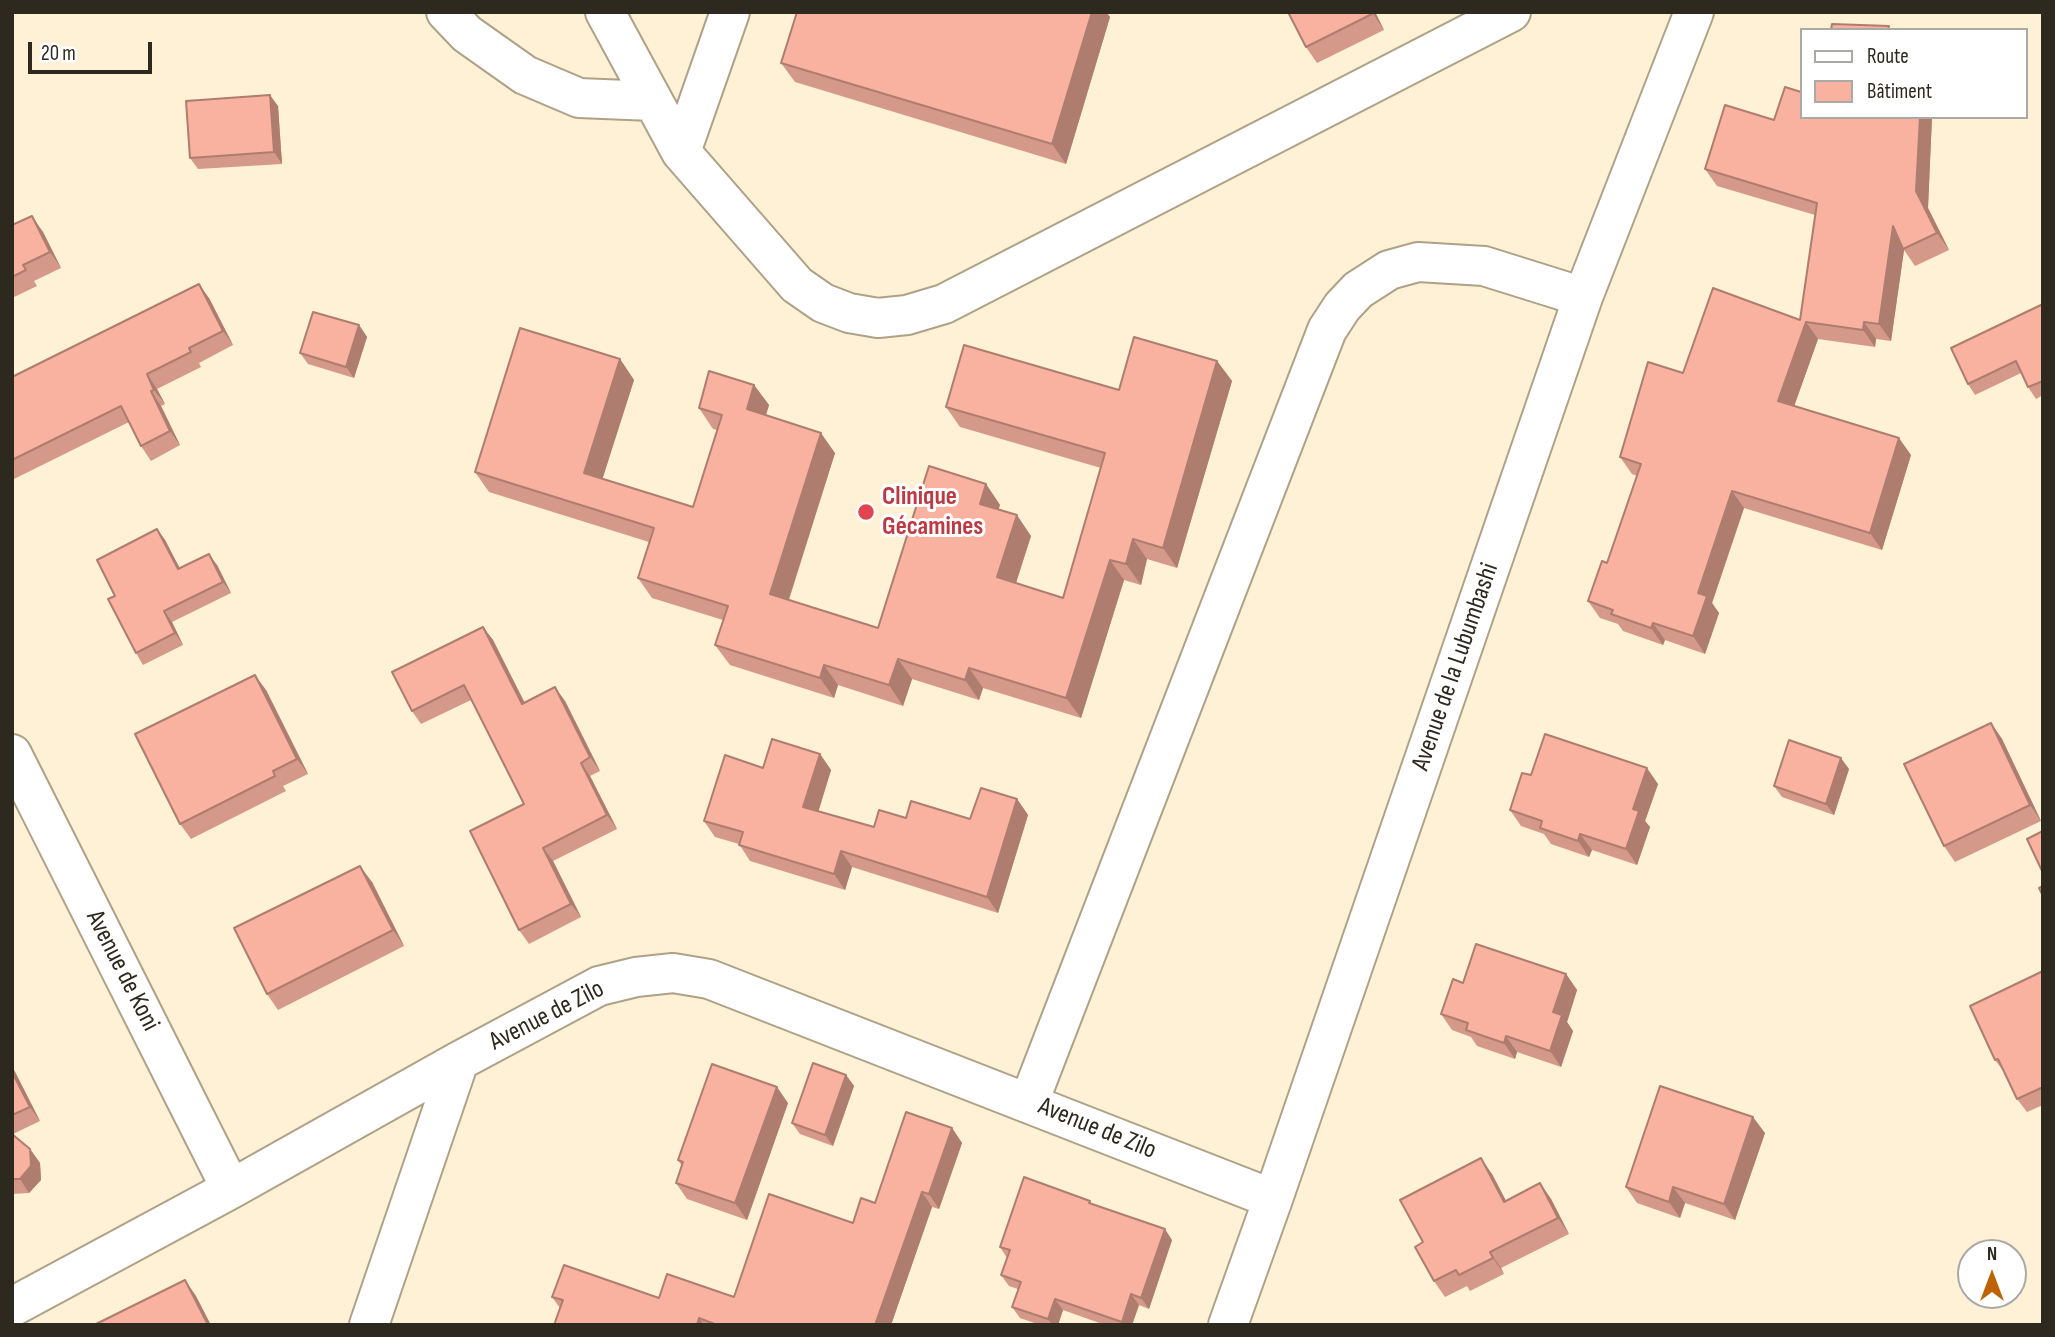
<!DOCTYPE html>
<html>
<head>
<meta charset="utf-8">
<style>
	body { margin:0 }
	#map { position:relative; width:2055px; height:1337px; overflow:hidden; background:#fff1d5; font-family:"Sofia Sans Condensed",sans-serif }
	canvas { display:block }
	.frame { position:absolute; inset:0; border:14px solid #2e291e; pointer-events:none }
	.legend { position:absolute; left:1800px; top:28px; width:228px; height:91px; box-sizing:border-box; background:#fff; border:2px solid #aba9a5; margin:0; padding:9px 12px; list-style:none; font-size:21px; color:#2e291e }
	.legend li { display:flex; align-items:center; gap:14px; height:35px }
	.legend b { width:35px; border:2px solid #aba9a5 }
	.north { position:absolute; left:1957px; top:1239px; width:70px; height:70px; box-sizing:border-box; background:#fff; border:2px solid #aba9a5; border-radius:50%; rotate:0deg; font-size:19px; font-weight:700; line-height:28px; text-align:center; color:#2e291e }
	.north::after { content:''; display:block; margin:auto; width:24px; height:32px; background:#bd6305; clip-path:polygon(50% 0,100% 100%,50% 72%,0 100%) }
	.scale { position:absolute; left:28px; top:42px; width:124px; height:32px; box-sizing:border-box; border:4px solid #2e291e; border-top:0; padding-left:9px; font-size:21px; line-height:24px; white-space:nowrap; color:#2e291e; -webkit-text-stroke:5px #fff; paint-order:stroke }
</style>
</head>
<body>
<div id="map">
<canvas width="2055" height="1337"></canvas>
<div class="frame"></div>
<ul class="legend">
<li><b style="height:9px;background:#fff"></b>Route</li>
<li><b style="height:19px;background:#f8b29f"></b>Bâtiment</li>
</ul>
<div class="north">N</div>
<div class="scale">20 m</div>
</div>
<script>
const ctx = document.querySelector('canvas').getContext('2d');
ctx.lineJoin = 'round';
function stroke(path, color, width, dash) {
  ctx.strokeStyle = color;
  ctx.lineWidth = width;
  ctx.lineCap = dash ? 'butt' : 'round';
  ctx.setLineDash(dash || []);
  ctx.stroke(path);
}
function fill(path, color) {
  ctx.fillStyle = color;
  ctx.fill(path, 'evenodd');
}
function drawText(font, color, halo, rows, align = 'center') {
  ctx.font = font + ' "Sofia Sans Condensed",sans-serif';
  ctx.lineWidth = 6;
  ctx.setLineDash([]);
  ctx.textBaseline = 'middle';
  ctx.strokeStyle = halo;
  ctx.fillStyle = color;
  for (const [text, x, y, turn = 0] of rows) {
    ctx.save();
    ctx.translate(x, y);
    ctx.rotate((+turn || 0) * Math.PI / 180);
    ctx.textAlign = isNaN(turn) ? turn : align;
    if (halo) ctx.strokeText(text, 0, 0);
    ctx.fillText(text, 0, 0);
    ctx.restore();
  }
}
const minor = new Path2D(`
	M446,12L467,34L525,75L579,98L652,101
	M605,12L681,152L797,285L823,303L849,313L878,318L907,315L944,304L1511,12
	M681,152L730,12
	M12,754L231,1189
	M1029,1102L1327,330L1342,307L1358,290L1389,270L1418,262L1484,266L1583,297
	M12,1307L231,1189L459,1061L599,986L636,977L673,973L709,979L1273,1199
	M369,1325L459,1061
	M1228,1325L1273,1199L1583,297L1694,12`);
stroke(minor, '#aea187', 42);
stroke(minor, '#fff', 38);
fill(new Path2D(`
	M797,12H1106L1110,17L1066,164L795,82L781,63Z
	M1288,12H1375L1384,30L1317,63L1306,47Z
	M278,106L282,164L198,169L190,158Z
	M1801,117H1932L1928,208L1949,250L1915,266L1904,250L1891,341L1876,339L1875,347L1818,339L1794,406L1911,455L1882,550L1744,508L1712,603L1719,613L1705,654L1665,640L1663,645L1623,631L1618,624L1600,618L1588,601L1607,563L1637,476L1632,474L1620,457L1683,373L1800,320L1815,215L1717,186L1705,169L1774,120Z
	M12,225L43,232L61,268L34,281L37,286L12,298Z
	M209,298L233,345L199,363L201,367L157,389L165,404L161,406L180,445L151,461L141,446L129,422L14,479L12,477V377Z
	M2043,304V395L2036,399L2028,387L2021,373L1975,395L1968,384Z
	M359,325L367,337L354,378L308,364L300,353Z
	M620,359L634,380L602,479L693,507L717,430L713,429L699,408L754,385L769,405L766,415L835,453L789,600L878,628L986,484L1000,505L998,509L1031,536L1016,583L1063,598L1101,468L960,427L946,407L1119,390L1217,361L1232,381L1177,568L1147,559L1141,585L1124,580L1081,718L983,688L979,700L912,679L903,706L838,685L834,698L730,665L715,645L723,620L652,598L638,578L649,542L489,492L475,472Z
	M157,529L165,540L180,569L217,565L231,593L172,622L183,645L143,665L136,653L115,596Z
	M483,627L493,640L524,703L565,701L600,771L590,776L617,829L553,861L581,917L529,944L519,930L524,804L471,700L421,724L412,711Z
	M266,690L308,774L283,786L286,791L191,839L180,824Z
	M1991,723L2002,739L2041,821L1955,862L1944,846Z
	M820,754L831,770L818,811L874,827L906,818L970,819L1017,799L1028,815L998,913L852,867L845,890L750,861L739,844L715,837L704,821L763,768Z
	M1849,769L1834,815L1782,797L1774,786Z
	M1531,775L1658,784L1645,821L1650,827L1637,865L1592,850L1589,857L1551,844L1544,834L1521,826L1510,810Z
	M372,882L404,946L278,1010L267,994Z
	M2043,971V1105L2027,1112L2017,1099L2005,1073L1995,1060Z
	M1566,974L1577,990L1567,1022L1573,1031L1561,1067L1517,1052L1515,1059L1477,1046L1471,1037L1452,1030L1441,1014L1463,983Z
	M12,1066L40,1121L13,1134L30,1149L40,1163L41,1180L29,1193L12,1194Z
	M846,1075L854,1086L833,1146L800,1134L792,1123Z
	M788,1103L747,1220L687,1199L676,1183L682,1166L678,1160Z
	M952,1128L962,1143L939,1209L932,1207L891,1325H554L560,1308L552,1297H734L853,1223Z
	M1765,1133L1735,1220L1685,1203L1680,1218L1637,1203L1626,1187Z
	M1492,1174L1506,1201L1540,1183L1551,1199L1569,1234L1501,1268L1504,1274L1470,1291L1467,1286L1445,1297L1434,1281L1423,1242Z
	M1090,1201L1092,1204L1172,1240L1149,1309L1139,1305L1132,1325H1105L1063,1310L1058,1325H1040L1020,1318L1012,1307L1018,1289L1009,1286L1001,1275L1007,1258L1000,1247Z`), '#d59989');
fill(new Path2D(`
	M1092,12H1106L1110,17L1066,164L1052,144Z
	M1372,12H1375L1384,30Z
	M270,95L278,106L282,164L274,152Z
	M1920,117H1932L1928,208L1949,250L1937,233L1916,191Z
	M32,216L43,232L61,268L50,252Z
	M1893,226L1905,243L1891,341L1879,324Z
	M199,284L209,298L233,345L223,331Z
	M1806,322L1818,339L1790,418L1778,401Z
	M1864,322L1876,339L1875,347L1863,330Z
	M359,325L367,337L354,378L346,367Z
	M620,359L634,380L598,493L584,473Z
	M1217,361L1232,381L1177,568L1163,548Z
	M147,374L157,389L165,404L154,390Z
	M754,385L769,405L761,430L747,409Z
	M151,391L161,406L180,445L170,431Z
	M821,433L835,453L784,614L770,594Z
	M1899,438L1911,455L1882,550L1870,533Z
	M986,484L1000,505L994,524L980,504Z
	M1732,491L1744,508L1712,603L1719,613L1705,654L1693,636L1698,593Z
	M1017,515L1031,536L1011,598L997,577Z
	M157,529L165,540L186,580L178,569Z
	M1133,539L1147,559L1141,585L1126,564Z
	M209,554L217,565L231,593L223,582Z
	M1110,560L1124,580L1081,718L1066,698Z
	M164,611L172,622L183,645L175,633Z
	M1653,623L1665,640L1663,645L1651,628Z
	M483,627L493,640L532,717L522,704Z
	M898,659L912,679L903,706L889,685Z
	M824,665L838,685L834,698L820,678Z
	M969,668L983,688L979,700L965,680Z
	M255,675L266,690L308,774L297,759Z
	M555,687L565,701L600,771L590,757Z
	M1991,723L2002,739L2041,821L2030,805Z
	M820,754L831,770L815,823L803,807Z
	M1841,758L1849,769L1834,815L1826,804Z
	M581,763L590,776L617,829L607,815Z
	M1647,768L1658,784L1645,821L1650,827L1637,865L1626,849L1633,809Z
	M1017,799L1028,815L998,913L987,897Z
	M1580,834L1592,850L1589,857L1578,841Z
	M543,848L553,861L581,917L571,904Z
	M841,851L852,867L845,890L834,874Z
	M360,866L372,882L404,946L393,930Z
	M1566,974L1577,990L1567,1022L1573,1031L1561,1067L1550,1051L1553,1012Z
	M1506,1036L1517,1052L1515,1059L1504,1043Z
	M12,1066L40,1121L30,1107L12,1072Z
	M846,1075L854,1086L833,1146L825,1135Z
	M777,1087L788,1103L747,1220L735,1203Z
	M1753,1117L1765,1133L1735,1220L1724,1204Z
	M952,1128L962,1143L939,1209L929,1194Z
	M30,1149L40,1163L41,1180L29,1193L20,1179Z
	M1481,1158L1492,1174L1515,1218L1504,1202Z
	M1540,1183L1551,1199L1569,1234L1558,1218Z
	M1673,1187L1685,1203L1680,1218L1669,1202Z
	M922,1192L932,1207L891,1325H875Z
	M1165,1229L1172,1240L1149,1309L1141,1298Z
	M1490,1252L1501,1268L1504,1274L1493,1258Z
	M185,1280L196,1296L211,1325H208Z
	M1131,1294L1139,1305L1132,1325H1124L1122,1322Z
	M1055,1299L1063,1310L1058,1325H1052L1048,1319Z
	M699,1318L704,1325H697Z`), '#ae7d6f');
const building = new Path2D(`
	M797,12H1092L1052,144L781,63Z
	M1288,12H1372V14L1306,47Z
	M1832,24L1889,26L1888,30H1831Z
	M1785,87L1801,92V117H1920L1916,191L1937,233L1903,249L1893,226L1879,324L1864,322L1863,330L1806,322L1778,401L1899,438L1870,533L1732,491L1698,593L1707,596L1693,636L1653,623L1651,628L1611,614L1613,610L1588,601L1602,561L1607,563L1641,464L1620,457L1648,362L1683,373L1713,288L1800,320L1817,203L1705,169L1725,105L1774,120Z
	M270,95L274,152L190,158L186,101Z
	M32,216L50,252L23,265L26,270L12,277V225Z
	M199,284L223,331L189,348L191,352L147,374L154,390L151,391L170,431L141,446L121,406L12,460V377Z
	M2043,304V381L2028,387L2016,361L1968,384L1951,348Z
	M313,312L359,325L346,367L300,353Z
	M520,328L620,359L584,473L693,507L722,415L699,408L709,371L754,385L747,409L821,433L770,594L878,628L929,466L986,484L980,504L1017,515L997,577L1063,598L1105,453L946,407L964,345L1119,390L1134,337L1217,361L1163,548L1133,539L1126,564L1110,560L1066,698L969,668L965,680L898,659L889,685L824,665L820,678L715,645L728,606L638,578L654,528L475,472Z
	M157,529L178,569L209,554L223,582L164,611L175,633L136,653L108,599L115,596L97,560Z
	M483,627L522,704L555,687L590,757L581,763L607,815L543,848L571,904L519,930L470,831L524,804L464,685L412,711L392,672Z
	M255,675L297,759L273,771L275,776L180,824L135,734Z
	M1991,723L2030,805L1944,846L1904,764Z
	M1545,734L1647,768L1633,809L1639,811L1626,849L1580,834L1578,841L1540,828L1542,821L1510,810L1522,773L1531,775Z
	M772,739L820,754L803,807L874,827L879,810L906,818L911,801L970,819L981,788L1017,799L987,897L841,851L834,874L739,845L743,832L704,821L725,755L763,768Z
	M1789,740L1841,758L1826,804L1774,786Z
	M2043,831V873L2027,839Z
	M360,866L393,930L267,994L234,928Z
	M2043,886V896L2039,888Z
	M1476,944L1566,974L1553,1012L1562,1015L1550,1051L1506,1036L1504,1043L1466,1030L1468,1023L1441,1014L1453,979L1463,983Z
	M2043,971V1091L2041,1088L2017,1099L1998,1059L1995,1060L1970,1006Z
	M813,1063L846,1075L825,1135L792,1123Z
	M712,1064L777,1087L735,1203L676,1183L683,1162L678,1160Z
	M12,1072L30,1107L12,1115Z
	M1660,1086L1753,1117L1724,1204L1673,1187L1669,1202L1626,1187Z
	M906,1112L952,1128L929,1194L922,1192L875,1325H717L699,1318L697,1325H554L563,1300L552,1297L564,1265L659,1298L667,1274L734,1297L769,1194L853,1223L861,1198L875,1203Z
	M12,1134L30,1149L31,1166L20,1179H12Z
	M1481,1158L1504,1202L1540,1183L1558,1218L1490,1252L1493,1258L1459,1275L1456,1270L1434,1281L1415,1247L1423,1242L1400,1200Z
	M1024,1177L1090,1201L1089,1203L1165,1229L1141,1298L1131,1294L1122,1322L1055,1299L1048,1319L1012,1307L1021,1282L1001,1275L1010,1250L1000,1247Z
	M185,1280L208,1325H94Z`);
fill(building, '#f8b29f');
stroke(building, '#ae7d6f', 2);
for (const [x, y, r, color] of [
	[866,512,9,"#e0444e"]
]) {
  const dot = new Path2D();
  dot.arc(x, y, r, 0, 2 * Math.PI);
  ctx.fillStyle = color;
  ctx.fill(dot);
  stroke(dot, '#fff', 2.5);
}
drawText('bold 26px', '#be3a42', '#fff', [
	["Clinique",882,497],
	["Gécamines",882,527]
], 'left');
drawText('26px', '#2e291e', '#fff', [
	["Avenue de la Lubumbashi",1456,667,-71],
	["Avenue de Koni",122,971,63],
	["Avenue de Zilo",547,1016,-27],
	["Avenue de Zilo",1097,1129,22]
]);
</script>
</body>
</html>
